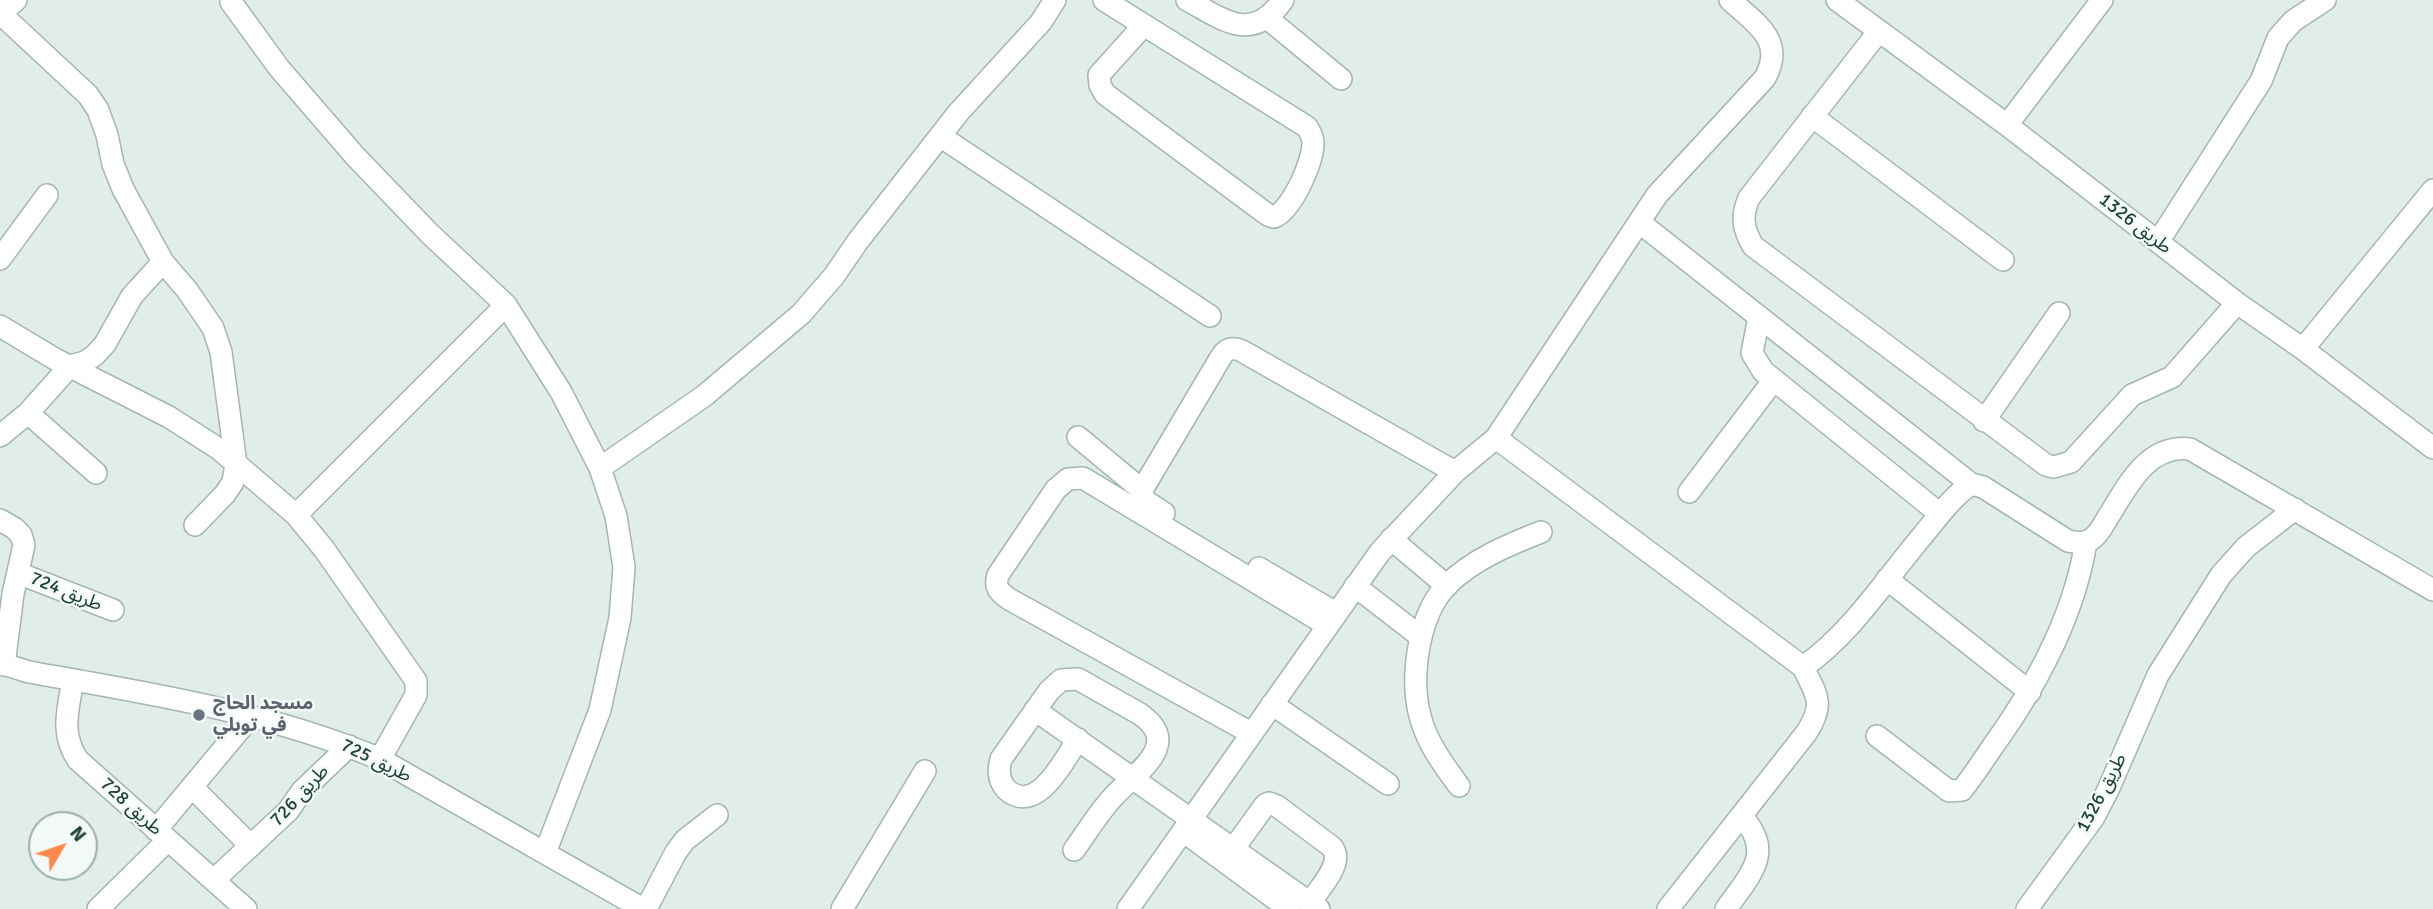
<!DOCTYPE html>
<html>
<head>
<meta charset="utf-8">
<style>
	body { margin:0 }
	#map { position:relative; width:2433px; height:909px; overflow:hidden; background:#e1ede9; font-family:Signika,sans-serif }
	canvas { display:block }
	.north { position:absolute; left:28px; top:811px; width:70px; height:70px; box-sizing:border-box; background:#f2f9f6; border:2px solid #9eafab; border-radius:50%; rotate:51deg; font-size:19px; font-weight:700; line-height:28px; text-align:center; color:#1f413a }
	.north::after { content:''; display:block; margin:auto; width:24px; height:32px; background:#ff884d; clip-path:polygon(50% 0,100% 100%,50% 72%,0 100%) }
</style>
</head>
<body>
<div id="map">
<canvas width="2433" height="909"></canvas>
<div class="north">N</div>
</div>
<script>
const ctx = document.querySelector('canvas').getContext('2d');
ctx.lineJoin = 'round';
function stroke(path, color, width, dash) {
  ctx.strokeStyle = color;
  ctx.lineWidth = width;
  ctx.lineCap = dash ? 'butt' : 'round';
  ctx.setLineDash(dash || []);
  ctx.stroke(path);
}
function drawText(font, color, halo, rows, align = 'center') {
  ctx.font = font + ' Signika,"Noto Sans Arabic",sans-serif';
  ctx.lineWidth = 5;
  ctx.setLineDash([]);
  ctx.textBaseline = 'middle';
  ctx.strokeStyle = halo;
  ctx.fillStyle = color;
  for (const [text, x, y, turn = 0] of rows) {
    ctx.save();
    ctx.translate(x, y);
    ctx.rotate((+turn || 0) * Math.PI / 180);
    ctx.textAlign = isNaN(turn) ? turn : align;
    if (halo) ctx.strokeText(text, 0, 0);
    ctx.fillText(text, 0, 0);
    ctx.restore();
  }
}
const minor = new Path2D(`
	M1104,0L1307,127C1310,132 1313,136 1313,143C1313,162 1292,210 1274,217L1268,215L1105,94L1100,85L1099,75L1144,25
	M1187,0C1224,20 1252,44 1283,0
	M1837,0L2007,125L2237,303L2303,349L2433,448
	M231,2L279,68L355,156L430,234L506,305L561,392L600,468L616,516L624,567L620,618L600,710L545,853
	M0,14L16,0
	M1,14L88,95L98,110L107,135L113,164L123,189L163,262L187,290L213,328L221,352L236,464L233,482L225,494L195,525
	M1267,18L1341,79
	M1879,31L1749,198C1741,216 1743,229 1753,246L2046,465L2054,467L2071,462L2132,395L2172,377L2237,303
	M1812,116L2003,260
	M2007,125L2102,0
	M940,136L1210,316
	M1639,222L1971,484
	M2158,242L2261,81L2278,38L2293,21L2325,0
	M0,259L47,195
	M1759,317L1752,353L1763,371L1940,514
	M0,326L55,359L169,417L219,449L296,515L324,549L416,681V695L380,759
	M2303,349L2433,190
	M28,413L96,473
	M1984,421L2059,313
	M0,436L28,413L70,366L85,362L95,355L105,344L132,296L163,262
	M1078,437L1142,490
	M1496,438L1803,667C1817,696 1825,703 1807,732L1668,909
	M600,468L704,396L801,314L834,276L858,241L958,113L1041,22L1055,0
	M1689,492L1773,381
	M1164,513L1144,500L1142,490L1221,357C1226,348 1233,347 1242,351L1455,472
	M296,515L506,305
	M0,520L14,528L21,535L24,545L13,594L4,665
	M1391,539L1447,586
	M1259,568L1336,613
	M18,573L113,610
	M1887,579L2030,692
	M1355,586L1421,637
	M0,663L29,672C148,693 269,712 380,759L643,909
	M1803,667C1850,635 1886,579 1923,535C1938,517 1952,497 1971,484L1983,487L2068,541C2077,543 2087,544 2094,537C2101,531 2105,521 2110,514C2129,483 2149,444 2190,449L2433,590
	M73,680C68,709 60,734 78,760L246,909
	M1272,704L1388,784
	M1035,710L1319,909
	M1251,733L1009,599C999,592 994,587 998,575L1056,489L1068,479L1083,478L1327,625
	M1877,736L1949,791L1962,790C1973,776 1983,761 1993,746C2037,685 2074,617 2086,542
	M1459,786C1443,764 1427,743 1420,716C1410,677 1418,614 1448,584C1474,559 1508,545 1541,532
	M193,788L251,846
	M156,830L251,716
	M1183,831L1289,909
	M1234,848L1265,805L1269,803L1277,806L1332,847C1345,863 1319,888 1310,903
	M1074,850C1087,832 1099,812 1114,796C1135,773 1184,745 1140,714L1078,679L1061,680L1049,691L1001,759C998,770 998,781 1007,790C1037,816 1065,759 1078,739
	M214,880L288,811L302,791L349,746
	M98,909L168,840
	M646,909L676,852L685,840L717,815
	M842,909L925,771
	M1128,909L1380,552L1455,472L1496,438L1657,195L1765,78C1786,40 1755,23 1730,0
	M1726,909C1749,876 1776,852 1741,816
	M2027,909L2094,817L2108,790L2158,675L2221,575L2246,547L2295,509`);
stroke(minor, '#a3b6b1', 24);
stroke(minor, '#fff', 21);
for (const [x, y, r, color] of [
	[199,715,7,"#6b7280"]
]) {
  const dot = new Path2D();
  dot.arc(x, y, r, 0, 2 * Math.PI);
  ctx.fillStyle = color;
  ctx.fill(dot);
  stroke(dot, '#f2f9f6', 2.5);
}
drawText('19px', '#1f413a', '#f2f9f6', [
	["طريق 1326",2135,224,38],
	["طريق 724",66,592,22],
	["طريق 725",376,761,26],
	["طريق 1326",2102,793,-62],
	["طريق 726",300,796,-47],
	["طريق 728",131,807,42]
]);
drawText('bold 19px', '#5b616d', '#f2f9f6', [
	["مسجد الحاج",213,704],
	["في توبلي",213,726]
], 'left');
</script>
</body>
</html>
